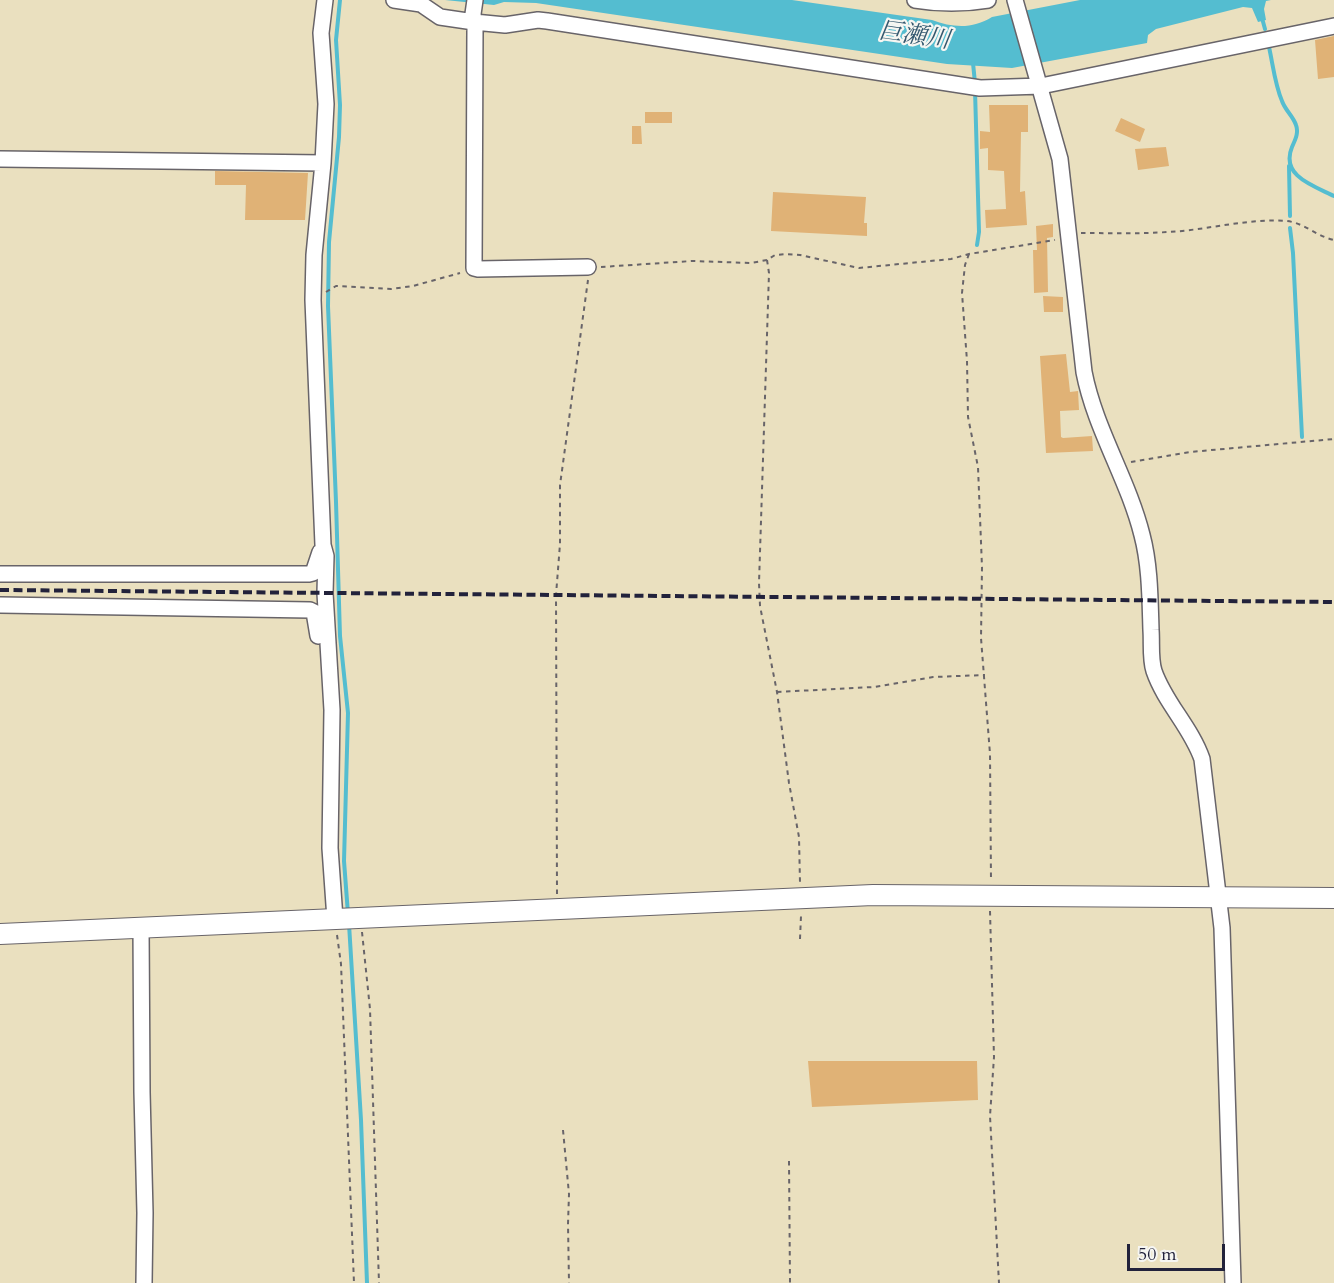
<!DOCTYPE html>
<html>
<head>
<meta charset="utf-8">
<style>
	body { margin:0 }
	#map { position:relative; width:1334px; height:1283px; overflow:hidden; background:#eae0bf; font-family:Cardo,serif }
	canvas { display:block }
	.scale { position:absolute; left:1127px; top:1244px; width:98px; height:27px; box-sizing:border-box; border:3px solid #22223b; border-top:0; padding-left:8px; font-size:18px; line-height:21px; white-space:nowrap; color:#22223b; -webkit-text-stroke:4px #f6f6f2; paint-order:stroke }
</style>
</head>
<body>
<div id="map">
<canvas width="1334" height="1283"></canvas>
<div class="scale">50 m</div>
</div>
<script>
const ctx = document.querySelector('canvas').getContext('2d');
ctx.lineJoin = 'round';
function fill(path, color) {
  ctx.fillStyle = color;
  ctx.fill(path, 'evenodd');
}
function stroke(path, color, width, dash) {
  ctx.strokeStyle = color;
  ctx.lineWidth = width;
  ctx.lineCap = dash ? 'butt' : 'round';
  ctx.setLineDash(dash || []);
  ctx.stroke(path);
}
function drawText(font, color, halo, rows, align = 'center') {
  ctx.font = font + ' Cardo,"Noto Serif JP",serif';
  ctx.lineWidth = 4.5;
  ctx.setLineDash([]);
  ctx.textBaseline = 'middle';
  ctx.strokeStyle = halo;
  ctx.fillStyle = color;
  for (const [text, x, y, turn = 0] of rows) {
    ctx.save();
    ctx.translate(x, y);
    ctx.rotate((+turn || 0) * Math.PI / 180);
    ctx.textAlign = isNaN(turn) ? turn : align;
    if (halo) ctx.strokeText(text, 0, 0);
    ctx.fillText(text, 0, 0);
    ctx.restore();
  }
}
fill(new Path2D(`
	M445,0H792L932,20C953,28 973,29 992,17L1080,0H1271L1266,1L1264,9L1266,20L1258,22L1252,8L1243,7L1156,29L1148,35L1147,43L1012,68L947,64L536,3L504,2L494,5Z`), '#54bdd0');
stroke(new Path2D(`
	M340,0L336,40L340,105L339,137L329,242L328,306L336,502L340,636L348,713L344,861L348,914
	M1262,18L1265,29
	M1269,47C1273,65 1275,85 1282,101C1285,110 1293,116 1296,125C1299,133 1295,140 1292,147C1280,176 1314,186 1334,196
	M973,63L975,83
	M975,90L979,232L977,245
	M1289,166L1290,216
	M1290,228L1293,253L1302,437
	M349,924L361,1120L367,1283`), '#54bdd0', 4);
fill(new Path2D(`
	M1334,36V77L1318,79L1315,40Z
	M989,105H1028V132H1021L1020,192L1025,191L1027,225L986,228L985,210L1006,209L1004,171L988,170V148L980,149V131L990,132Z
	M645,112H672V123H645Z
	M1121,118L1145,129L1140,142L1115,131Z
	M632,126H641L642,144H632Z
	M1166,147L1169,166L1138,170L1135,149Z
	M215,171L308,173L305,220H245L246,185H215Z
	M773,192L866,197L864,223H867V236L771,231Z
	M1053,224V237L1047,238L1048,292L1034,293L1033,250H1037L1036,226Z
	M1043,296L1063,297V312H1044Z
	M1066,354L1070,392L1078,391L1079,410L1060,411L1061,437L1063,438L1092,436L1093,451L1046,453L1040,356Z
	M808,1061H977L978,1100L812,1107Z`), '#e0b276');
const minor = new Path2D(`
	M394,0L421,4L440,17L474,22L505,25L538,20L547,21L980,88L1041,86L1334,26
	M475,0L473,14L475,28L474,268L478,269L588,267
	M915,0C939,4 964,4 988,0
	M1015,0L1060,159L1084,372C1095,429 1128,479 1142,535C1150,565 1150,599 1151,630C1152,643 1150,659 1154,671C1165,703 1191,727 1202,759L1222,928L1233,1283
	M0,159L323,163L314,255L313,300L323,545L326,556L325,593L332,710L330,848L335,919
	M323,163L326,104L321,33L325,0
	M0,574H309L313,573L320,552
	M0,605L310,610L314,612L318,636
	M141,927L142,1092L145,1213L144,1283`);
const tertiary = new Path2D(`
	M0,934L873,895L1334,898`);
stroke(minor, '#686469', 18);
stroke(tertiary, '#686469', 22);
stroke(new Path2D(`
	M1081,233C1110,233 1139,234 1168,232C1208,230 1248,218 1287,221C1304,223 1318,237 1334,240
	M969,254L965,265L962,293L967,361L968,417L978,467L982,567L981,638L990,754L991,881
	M767,260L769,273L759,583L760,606L777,692L789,783L799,837L800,883
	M601,267L692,261L751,263L767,260L775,255L786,254L800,255L859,268L951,259L969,254L1055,240
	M326,292L336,286L391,289L413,286L460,273
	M1131,462L1190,452L1334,439
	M777,692L874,687L933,677L985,675
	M557,894L556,595L560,544V485L588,280
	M990,911L994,1057L990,1116L999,1283
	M362,932L370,1009L379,1283
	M337,935L341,964L354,1283
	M800,939L801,916
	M563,1130L569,1194L568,1224L569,1283
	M789,1161L790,1283`), '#686469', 2, [4.5, 4.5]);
stroke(minor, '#fff', 15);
stroke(tertiary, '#fff', 20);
stroke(new Path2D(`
	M0,590L1334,602`), '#22223b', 4, [9, 4.5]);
drawText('italic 24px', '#34586f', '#f6f6f2', [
	["巨瀬川",914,37,8]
]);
</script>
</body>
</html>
